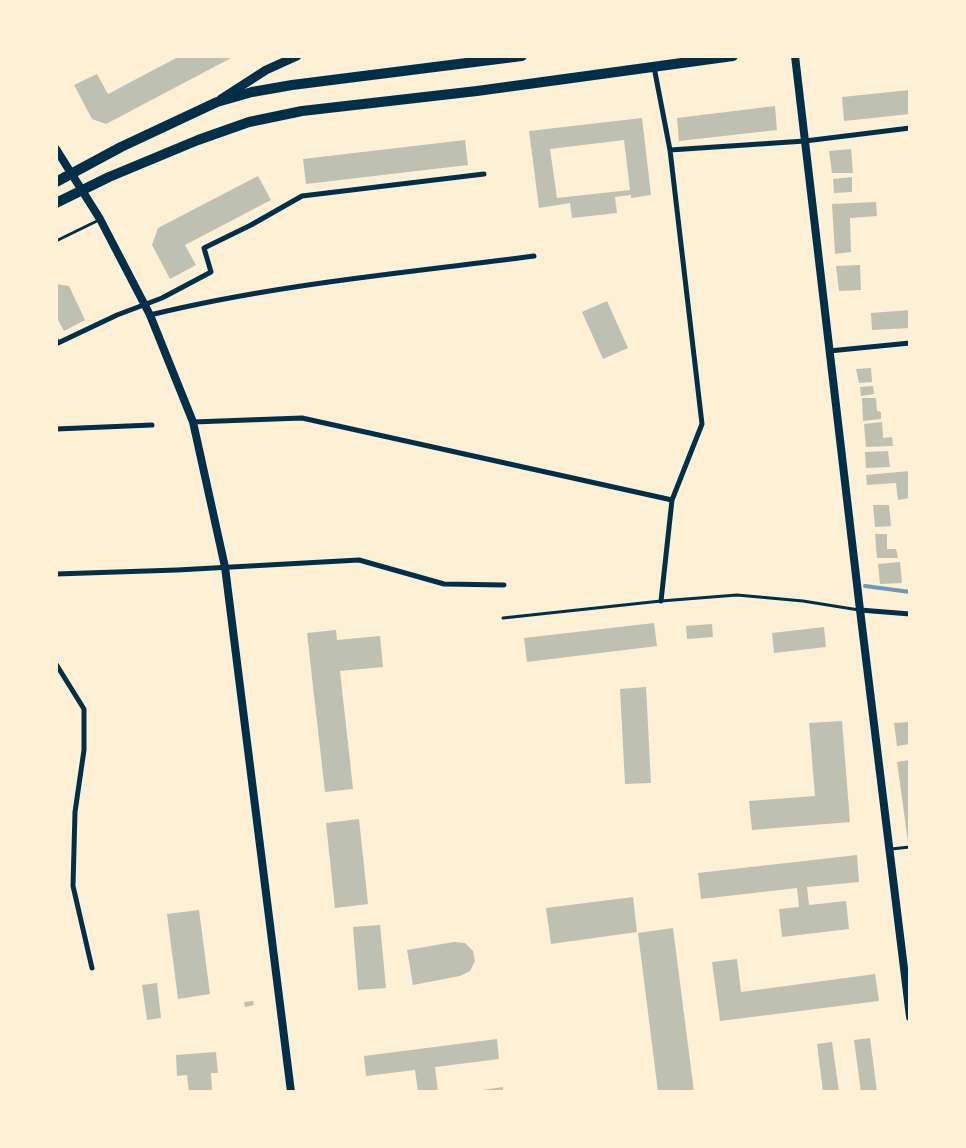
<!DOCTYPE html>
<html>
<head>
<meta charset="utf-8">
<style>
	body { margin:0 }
	#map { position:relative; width:966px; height:1148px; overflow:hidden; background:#fdf0d5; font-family:Georgia,serif }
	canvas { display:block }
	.frame { position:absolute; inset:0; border:58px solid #fdf0d5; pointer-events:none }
</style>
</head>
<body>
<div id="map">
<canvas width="966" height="1148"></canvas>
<div class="frame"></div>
</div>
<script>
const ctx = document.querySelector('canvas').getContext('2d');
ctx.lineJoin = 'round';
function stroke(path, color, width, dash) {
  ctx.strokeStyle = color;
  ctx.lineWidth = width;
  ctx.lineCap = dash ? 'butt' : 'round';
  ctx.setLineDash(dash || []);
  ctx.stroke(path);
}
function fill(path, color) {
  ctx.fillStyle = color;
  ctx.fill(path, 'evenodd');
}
stroke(new Path2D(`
	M865,586L910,592`), '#669bbc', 4);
fill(new Path2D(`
	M180,56H235L106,124L92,119L74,85L97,74L108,94Z
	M910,90V114L844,121L842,97Z
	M775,106L777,130L679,141L677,118Z
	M642,118L651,195L631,198V195L615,197L617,213L572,218L570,203L539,208L529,131ZM624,140L630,190L557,198L550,149Z
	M465,140L468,165L306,184L303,159Z
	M851,149L853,173H832L829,151Z
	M258,176L271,200L185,245L196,265L170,279L152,245L158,228Z
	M852,177V192L834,193L833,179Z
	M876,202L877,216L850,218L851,252L835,254L832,204Z
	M860,265L861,290L839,291L836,266Z
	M56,284L69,286L85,320L64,331L56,316Z
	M607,301L628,348L603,359L582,312Z
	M910,310V328L872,330L871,313Z
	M871,368L872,382L859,383L856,369Z
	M873,386L874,394L861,396L860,387Z
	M862,398H876L877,411L881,412V419L863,421Z
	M882,422L883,438L892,437L893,446L866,447L864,424Z
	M888,451L890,467L866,468L865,452Z
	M910,471V498L898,500L896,483L867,485L866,475Z
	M873,505H889L891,526L875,527Z
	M875,534H887V549H896L898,558H877Z
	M900,562L902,583L880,584L878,564Z
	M654,623L657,646L527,662L524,638Z
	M712,624L713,637L687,639L686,626Z
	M824,627L826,647L774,653L772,633Z
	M336,630L337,640L380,636L383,667L340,671L353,789L325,792L307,633Z
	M646,687L651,783L625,784L620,689Z
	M842,721L850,822L752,830L749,801L815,796L809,723Z
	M910,722V744L897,746L894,723Z
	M910,760V842H908L897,762Z
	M359,819L368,904L335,908L326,823Z
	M857,855L859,882L807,887L809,905L846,901L849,929L782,937L779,909L799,907L797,888L701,899L698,873Z
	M633,897L637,932L551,944L546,908Z
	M199,910L210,994L178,999L167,914Z
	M380,925L386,988L358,990L353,927Z
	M673,928L694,1092H658L638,933Z
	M454,942L465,943L473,951L475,961L470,971L460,976L413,985L407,950Z
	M737,959L741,992L875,974L879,1001L720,1021L712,962Z
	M157,983L161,1018L147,1020L142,985Z
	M253,1001L254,1005L245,1007L244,1002Z
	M870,1038L877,1092H861L854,1040Z
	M497,1039L499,1059L435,1067L438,1092H418L415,1070L366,1076L364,1056Z
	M832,1042L839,1092H823L817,1044Z
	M216,1052L218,1073H211L212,1092H189L187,1075L177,1076L176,1055Z
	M503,1087V1092H476V1091Z`), '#bec0b2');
stroke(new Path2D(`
	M56,241L99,220
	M503,618L661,601L737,595L803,601L859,610
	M891,849L910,847`), '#003049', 3);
stroke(new Path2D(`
	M654,67L670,150L702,424L672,500L661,601
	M670,150L805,141L910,128
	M150,315C276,284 406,273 534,256
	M56,340L58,343L117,315L162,298L211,272L204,248L251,225L302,196L484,174
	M829,351L910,343
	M193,422L302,418L672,500
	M56,429L152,425
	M56,574L177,570L359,560L444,584L504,585
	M860,610L910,614
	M56,664L84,709V750L75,812L73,886L92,968`), '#003049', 5);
stroke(new Path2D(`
	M795,56L860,610L910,1017
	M56,149L100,219L150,315L193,422L225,567L291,1092`), '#003049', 8);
stroke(new Path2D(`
	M221,99L266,70L297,56`), '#003049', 9);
stroke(new Path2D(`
	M56,182L121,147L217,102L252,92L292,85L522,56
	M56,203L109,177L198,140L249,122L302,111L477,91L733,56`), '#003049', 10);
</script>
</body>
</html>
